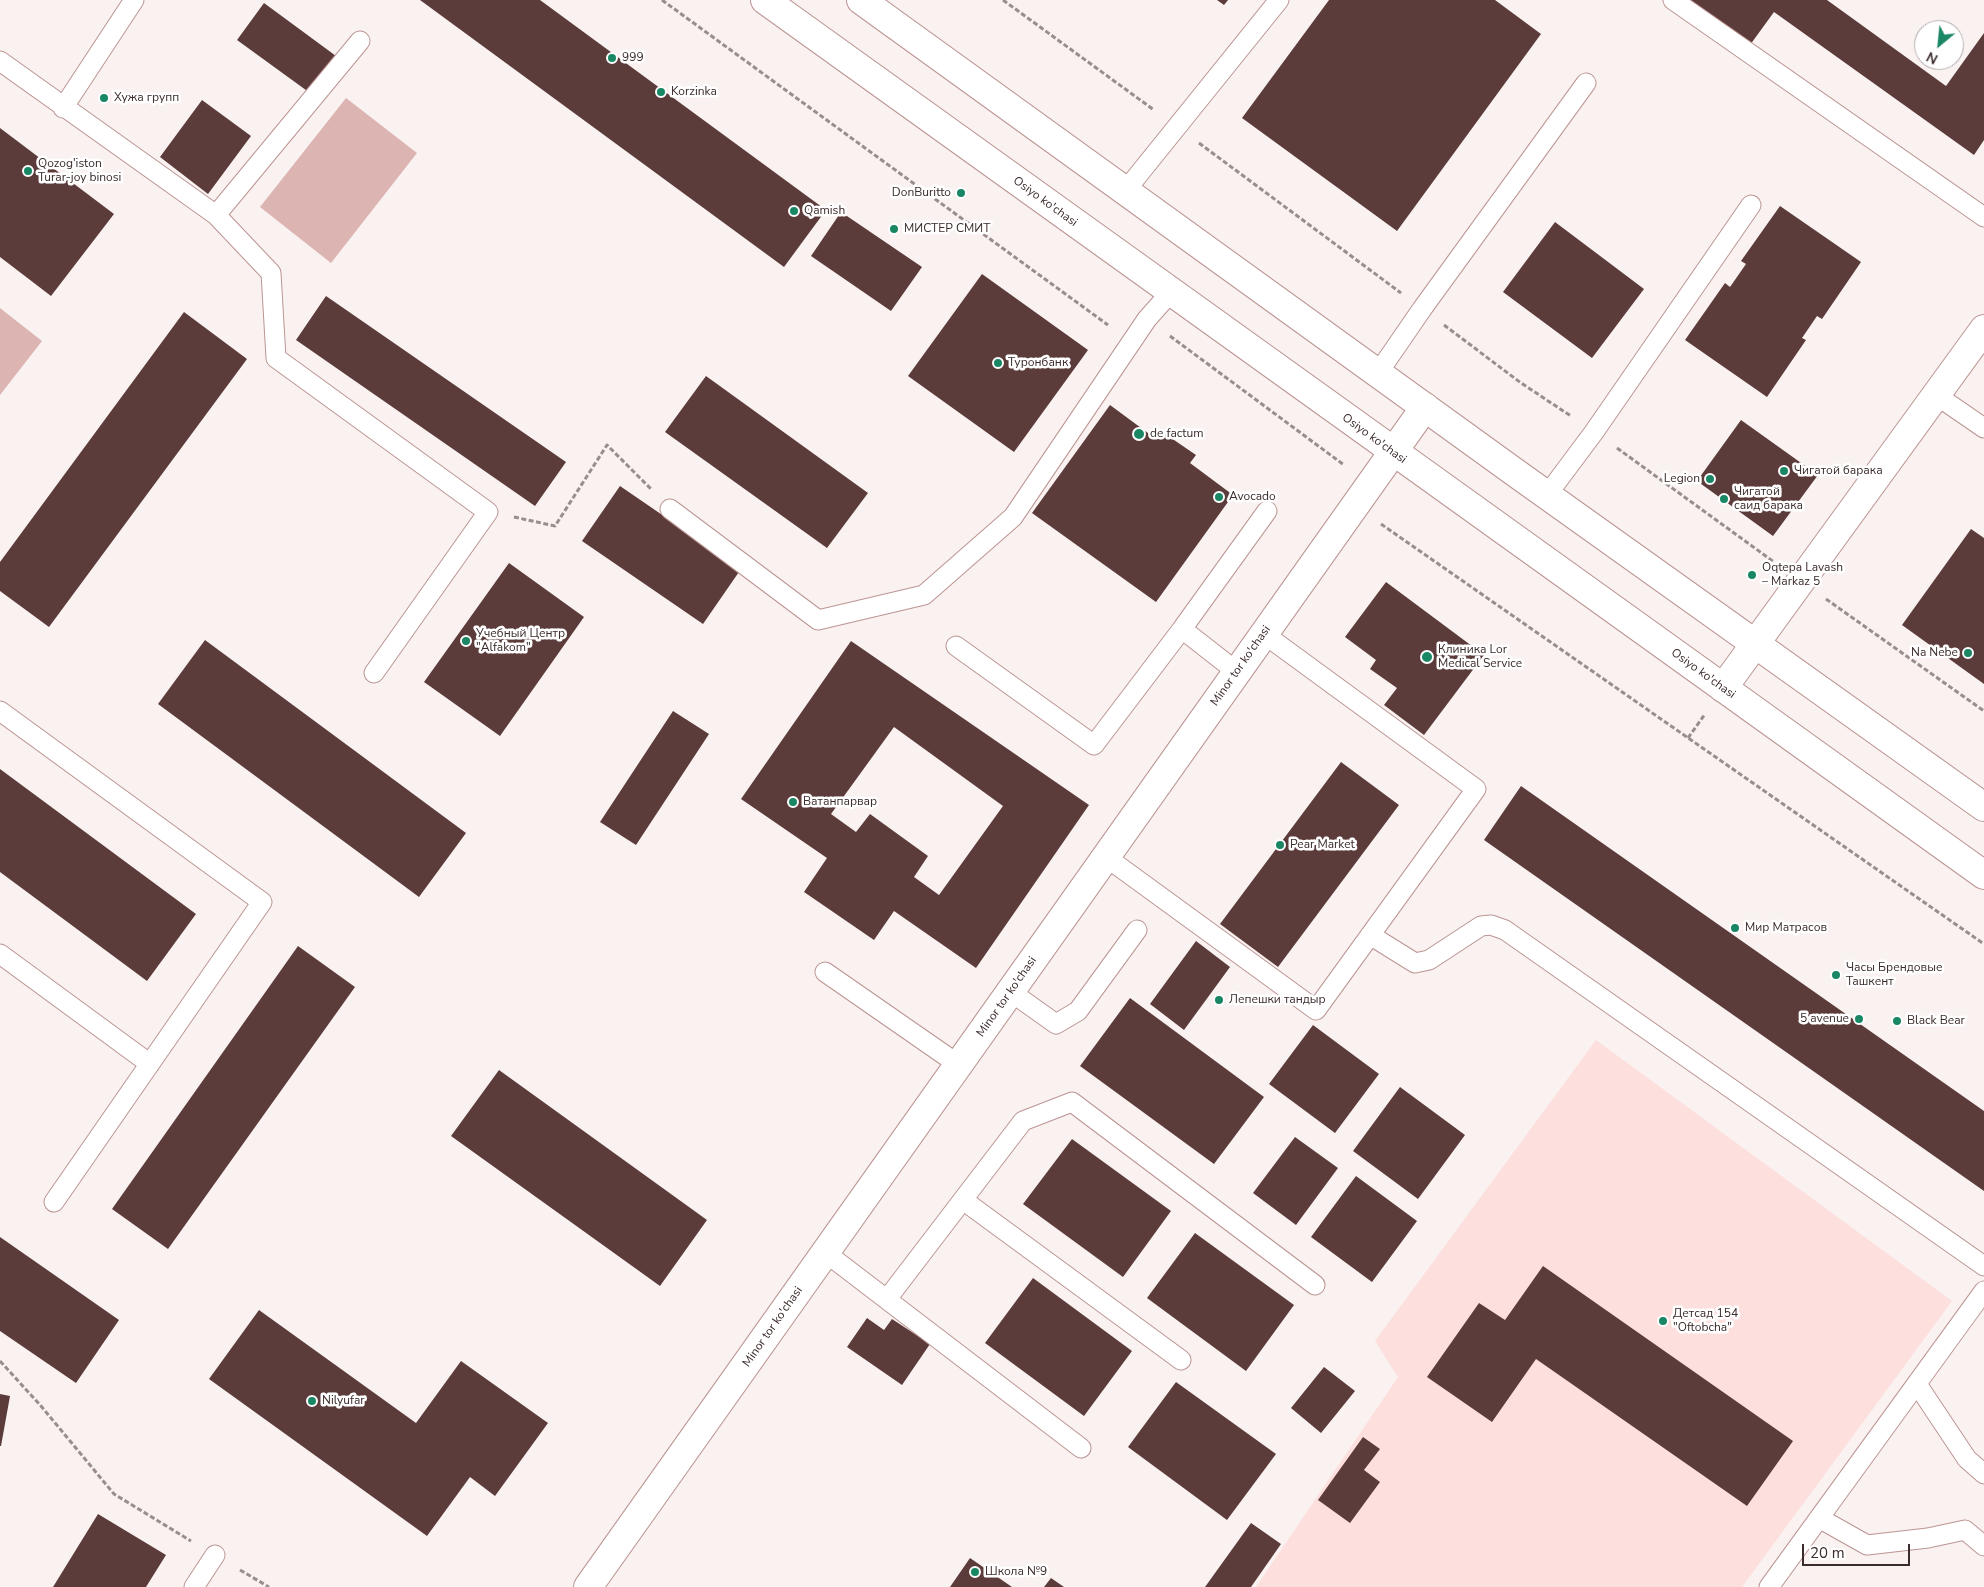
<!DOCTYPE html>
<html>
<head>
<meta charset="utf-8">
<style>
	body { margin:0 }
	#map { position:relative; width:1984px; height:1587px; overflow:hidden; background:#faf1f1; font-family:"Nunito Sans",sans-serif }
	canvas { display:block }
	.north { position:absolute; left:1914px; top:20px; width:50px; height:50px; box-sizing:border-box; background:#fff; border:1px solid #b1aaaa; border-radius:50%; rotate:208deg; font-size:14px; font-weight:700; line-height:20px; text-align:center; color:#3b2b2b }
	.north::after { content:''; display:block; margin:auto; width:18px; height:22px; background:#198664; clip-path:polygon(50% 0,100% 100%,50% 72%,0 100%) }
	.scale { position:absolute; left:1802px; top:1544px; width:108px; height:22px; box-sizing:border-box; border:2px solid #3b2b2b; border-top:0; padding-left:6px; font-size:15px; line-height:18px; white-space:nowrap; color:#3b2b2b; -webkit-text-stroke:4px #fff; paint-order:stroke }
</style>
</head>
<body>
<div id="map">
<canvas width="1984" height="1587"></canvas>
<div class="north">N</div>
<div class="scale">20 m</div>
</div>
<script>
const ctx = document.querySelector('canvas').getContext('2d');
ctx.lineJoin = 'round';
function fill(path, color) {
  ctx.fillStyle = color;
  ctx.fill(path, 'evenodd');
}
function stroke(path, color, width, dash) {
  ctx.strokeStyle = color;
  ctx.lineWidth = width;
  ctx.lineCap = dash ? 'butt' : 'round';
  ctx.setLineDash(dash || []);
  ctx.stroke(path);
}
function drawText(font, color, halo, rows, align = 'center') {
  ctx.font = font + ' "Nunito Sans",sans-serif';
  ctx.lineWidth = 5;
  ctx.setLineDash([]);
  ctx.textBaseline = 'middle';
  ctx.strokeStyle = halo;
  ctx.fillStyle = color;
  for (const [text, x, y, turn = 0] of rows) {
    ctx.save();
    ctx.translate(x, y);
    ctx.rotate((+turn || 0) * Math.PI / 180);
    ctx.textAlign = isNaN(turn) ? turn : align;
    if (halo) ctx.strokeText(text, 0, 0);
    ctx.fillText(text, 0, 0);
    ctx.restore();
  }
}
fill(new Path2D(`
	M1596,1040L1952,1301L1742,1587H1256L1398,1377L1375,1341Z`), '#fddfdd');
fill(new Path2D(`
	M346,98L417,153L331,263L260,207Z
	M0,308L42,341L0,395Z`), '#dcb5b3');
fill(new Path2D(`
	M420,0H540L826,210L784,267Z
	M1217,0H1228L1224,5Z
	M1329,0H1495L1541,34L1397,231L1242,118Z
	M1688,0H1827L1946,86L1984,33V140L1974,155L1774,12L1750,45Z
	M264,3L336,56L310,93L237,40Z
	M202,100L251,136L208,194L160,157Z
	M0,128L114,214L51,296L0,257Z
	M1780,206L1861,262L1822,319L1817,316L1802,338L1806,340L1767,397L1685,340L1725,283L1730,287L1746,264L1741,261Z
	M841,212L922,267L891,311L811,256Z
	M1555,222L1644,289L1592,358L1503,292Z
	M982,274L1088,350L1014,452L908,376Z
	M326,296L566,462L535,506L296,340Z
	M184,312L247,359L49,627L0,591V562Z
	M706,376L868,493L827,548L665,432Z
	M1110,405L1152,436L1158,429L1196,455L1190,463L1233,495L1156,602L1032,513Z
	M1741,420L1818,475L1773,536L1697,481Z
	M620,486L741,569L703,624L582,541Z
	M1971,529L1984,538V684L1902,625Z
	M509,563L584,617L500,736L424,682Z
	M1386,582L1484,655L1424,735L1384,705L1397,688L1370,669L1376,660L1345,637Z
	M205,640L466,833L419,897L158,704Z
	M851,641L1089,805L976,968L894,911L874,940L804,892L827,858L741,799ZM894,727L1003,806L939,895L914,877L928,856L870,814L856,832L831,814Z
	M673,711L709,734L636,845L600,822Z
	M1341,762L1399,805L1278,967L1220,924Z
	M0,769L196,914L147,981L0,872Z
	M1521,786L1984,1111V1191L1484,840Z
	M1196,941L1230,967L1184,1030L1150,1004Z
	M298,946L355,987L168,1249L112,1209Z
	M1130,998L1264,1097L1214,1164L1080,1066Z
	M1313,1025L1379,1074L1335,1133L1269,1084Z
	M499,1070L707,1220L660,1286L451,1136Z
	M1400,1087L1465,1135L1418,1199L1353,1151Z
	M1295,1137L1338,1168L1296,1225L1253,1193Z
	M1072,1139L1171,1211L1123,1277L1023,1204Z
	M1356,1176L1417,1221L1372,1282L1311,1237Z
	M1195,1233L1294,1305L1246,1371L1147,1298Z
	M0,1237L119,1320L76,1383L0,1331Z
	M1543,1266L1793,1441L1747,1506L1536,1359L1492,1422L1427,1377L1479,1303L1505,1320Z
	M1033,1278L1132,1351L1084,1416L985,1343Z
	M259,1310L416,1423L461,1361L548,1423L495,1496L470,1477L427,1536L209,1379Z
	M867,1318L884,1330L892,1319L930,1344L902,1385L847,1347Z
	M1324,1367L1355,1391L1321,1433L1291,1408Z
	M1176,1382L1276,1454L1227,1520L1128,1447Z
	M0,1394L10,1396L1,1446H0Z
	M1363,1437L1380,1449L1364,1470L1380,1482L1350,1523L1318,1500Z
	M98,1514L166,1555L146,1587H53Z
	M1251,1523L1281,1544L1251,1587H1205Z
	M970,1558L1012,1587H950Z
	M1051,1578L1064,1587H1044Z`), '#5c3c3b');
const service = new Path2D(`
	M1673,0L1984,217
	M0,61L216,215L271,273L276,358L488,512L374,673
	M63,108L134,0
	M1126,190L1279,0
	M216,215L360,41
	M1378,373L1422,309L1586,83
	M1936,395L1984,428
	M1547,495L1594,432L1751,205
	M670,509L818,620L924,595L1013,517L1147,319L1171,292
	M1182,629L1267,511
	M956,646L1094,745L1182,629L1237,672
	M0,711L262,902L54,1202
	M1106,857L1316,1010L1476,789L1264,634
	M1370,935L1415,963L1429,960L1481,926L1491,925L1505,930L1984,1266
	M0,954L150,1064
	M825,972L959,1065
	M1011,992L1056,1024L1078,1011L1137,930
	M963,1200L1181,1360
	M826,1253L1081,1448
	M887,1299L1023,1121L1072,1102L1315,1285
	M1917,1384L1967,1459L1984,1474
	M1819,1518L1867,1545L1928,1538L1965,1530L1984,1546
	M194,1587L215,1555
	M1769,1587L1984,1291`);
const minor = new Path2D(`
	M1723,688L1984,329
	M588,1587L1425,407`);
const secondary = new Path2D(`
	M765,0L1984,875
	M861,0L1520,476L1984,807`);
stroke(service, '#bb9593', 21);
stroke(minor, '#bb9593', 30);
stroke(secondary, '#bb9593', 30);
stroke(new Path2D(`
	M662,0L1108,325
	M1003,0L1154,110
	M1199,143L1401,293
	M1444,325L1521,383L1571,416
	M1170,336L1344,465
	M1617,448L1774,562
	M514,517L555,526L607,445L651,489
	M1381,524L1984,944
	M1826,599L1984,711
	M1688,738L1705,714
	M0,1361L41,1406L114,1494L191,1541
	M240,1570L269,1587`), '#9a8d8d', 3, [5, 2.5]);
stroke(service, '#fff', 19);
stroke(minor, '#fff', 28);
stroke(secondary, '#fff', 28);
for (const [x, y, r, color] of [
	[612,58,5,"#198664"],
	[661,92,5,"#198664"],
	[104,98,5,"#198664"],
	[28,171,5,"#198664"],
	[961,193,5,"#198664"],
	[794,211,5,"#198664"],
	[894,229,5,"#198664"],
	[998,363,5,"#198664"],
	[1139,434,6,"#198664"],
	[1784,471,5,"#198664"],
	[1710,479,5,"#198664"],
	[1219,497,5,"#198664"],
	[1724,499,5,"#198664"],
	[1752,575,5,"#198664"],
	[466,641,5,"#198664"],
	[1968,653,5,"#198664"],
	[1427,657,6,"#198664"],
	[793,802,5,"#198664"],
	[1280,845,5,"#198664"],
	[1735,928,5,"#198664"],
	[1836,975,5,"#198664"],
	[1219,1000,5,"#198664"],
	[1859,1019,5,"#198664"],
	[1897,1021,5,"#198664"],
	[1663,1321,5,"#198664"],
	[312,1401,5,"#198664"],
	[975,1572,5,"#198664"]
]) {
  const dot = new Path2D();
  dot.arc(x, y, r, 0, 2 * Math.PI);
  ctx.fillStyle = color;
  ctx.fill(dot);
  stroke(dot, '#fff', 2);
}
drawText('12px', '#3b2b2b', '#fff', [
	["999",622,58],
	["Korzinka",671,92],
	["Хужа групп",114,98],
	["Qozog'iston",38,164],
	["Turar-joy binosi",38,178],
	["DonBuritto",951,193,"right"],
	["Qamish",804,211],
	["МИСТЕР СМИТ",904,229],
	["Туронбанк",1008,363],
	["de factum",1150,434],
	["Чигатой барака",1794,471],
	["Legion",1700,479,"right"],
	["Чигатой",1734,492],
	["саид барака",1734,506],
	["Avocado",1229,497],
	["Oqtepa Lavash",1762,568],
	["– Markaz 5",1762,582],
	["Учебный Центр",476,634],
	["\"Alfakom\"",476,648],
	["Клиника Lor",1438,650],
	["Medical Service",1438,664],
	["Na Nebe",1958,653,"right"],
	["Ватанпарвар",803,802],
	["Pear Market",1290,845],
	["Мир Матрасов",1745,928],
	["Часы Брендовые",1846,968],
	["Ташкент",1846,982],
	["Лепешки тандыр",1229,1000],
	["5 avenue",1849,1019,"right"],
	["Black Bear",1907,1021],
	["Детсад 154",1673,1314],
	["\"Oftobcha\"",1673,1328],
	["Nilyufar",322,1401],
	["Школа №9",985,1572]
], 'left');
drawText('12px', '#3b2b2b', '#fff', [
	["Osiyo ko'chasi",1045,202,36],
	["Osiyo ko'chasi",1374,439,36],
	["Minor tor ko'chasi",1241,666,-55],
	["Osiyo ko'chasi",1703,674,36],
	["Minor tor ko'chasi",1007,997,-55],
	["Minor tor ko'chasi",773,1327,-55]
]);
</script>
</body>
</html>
